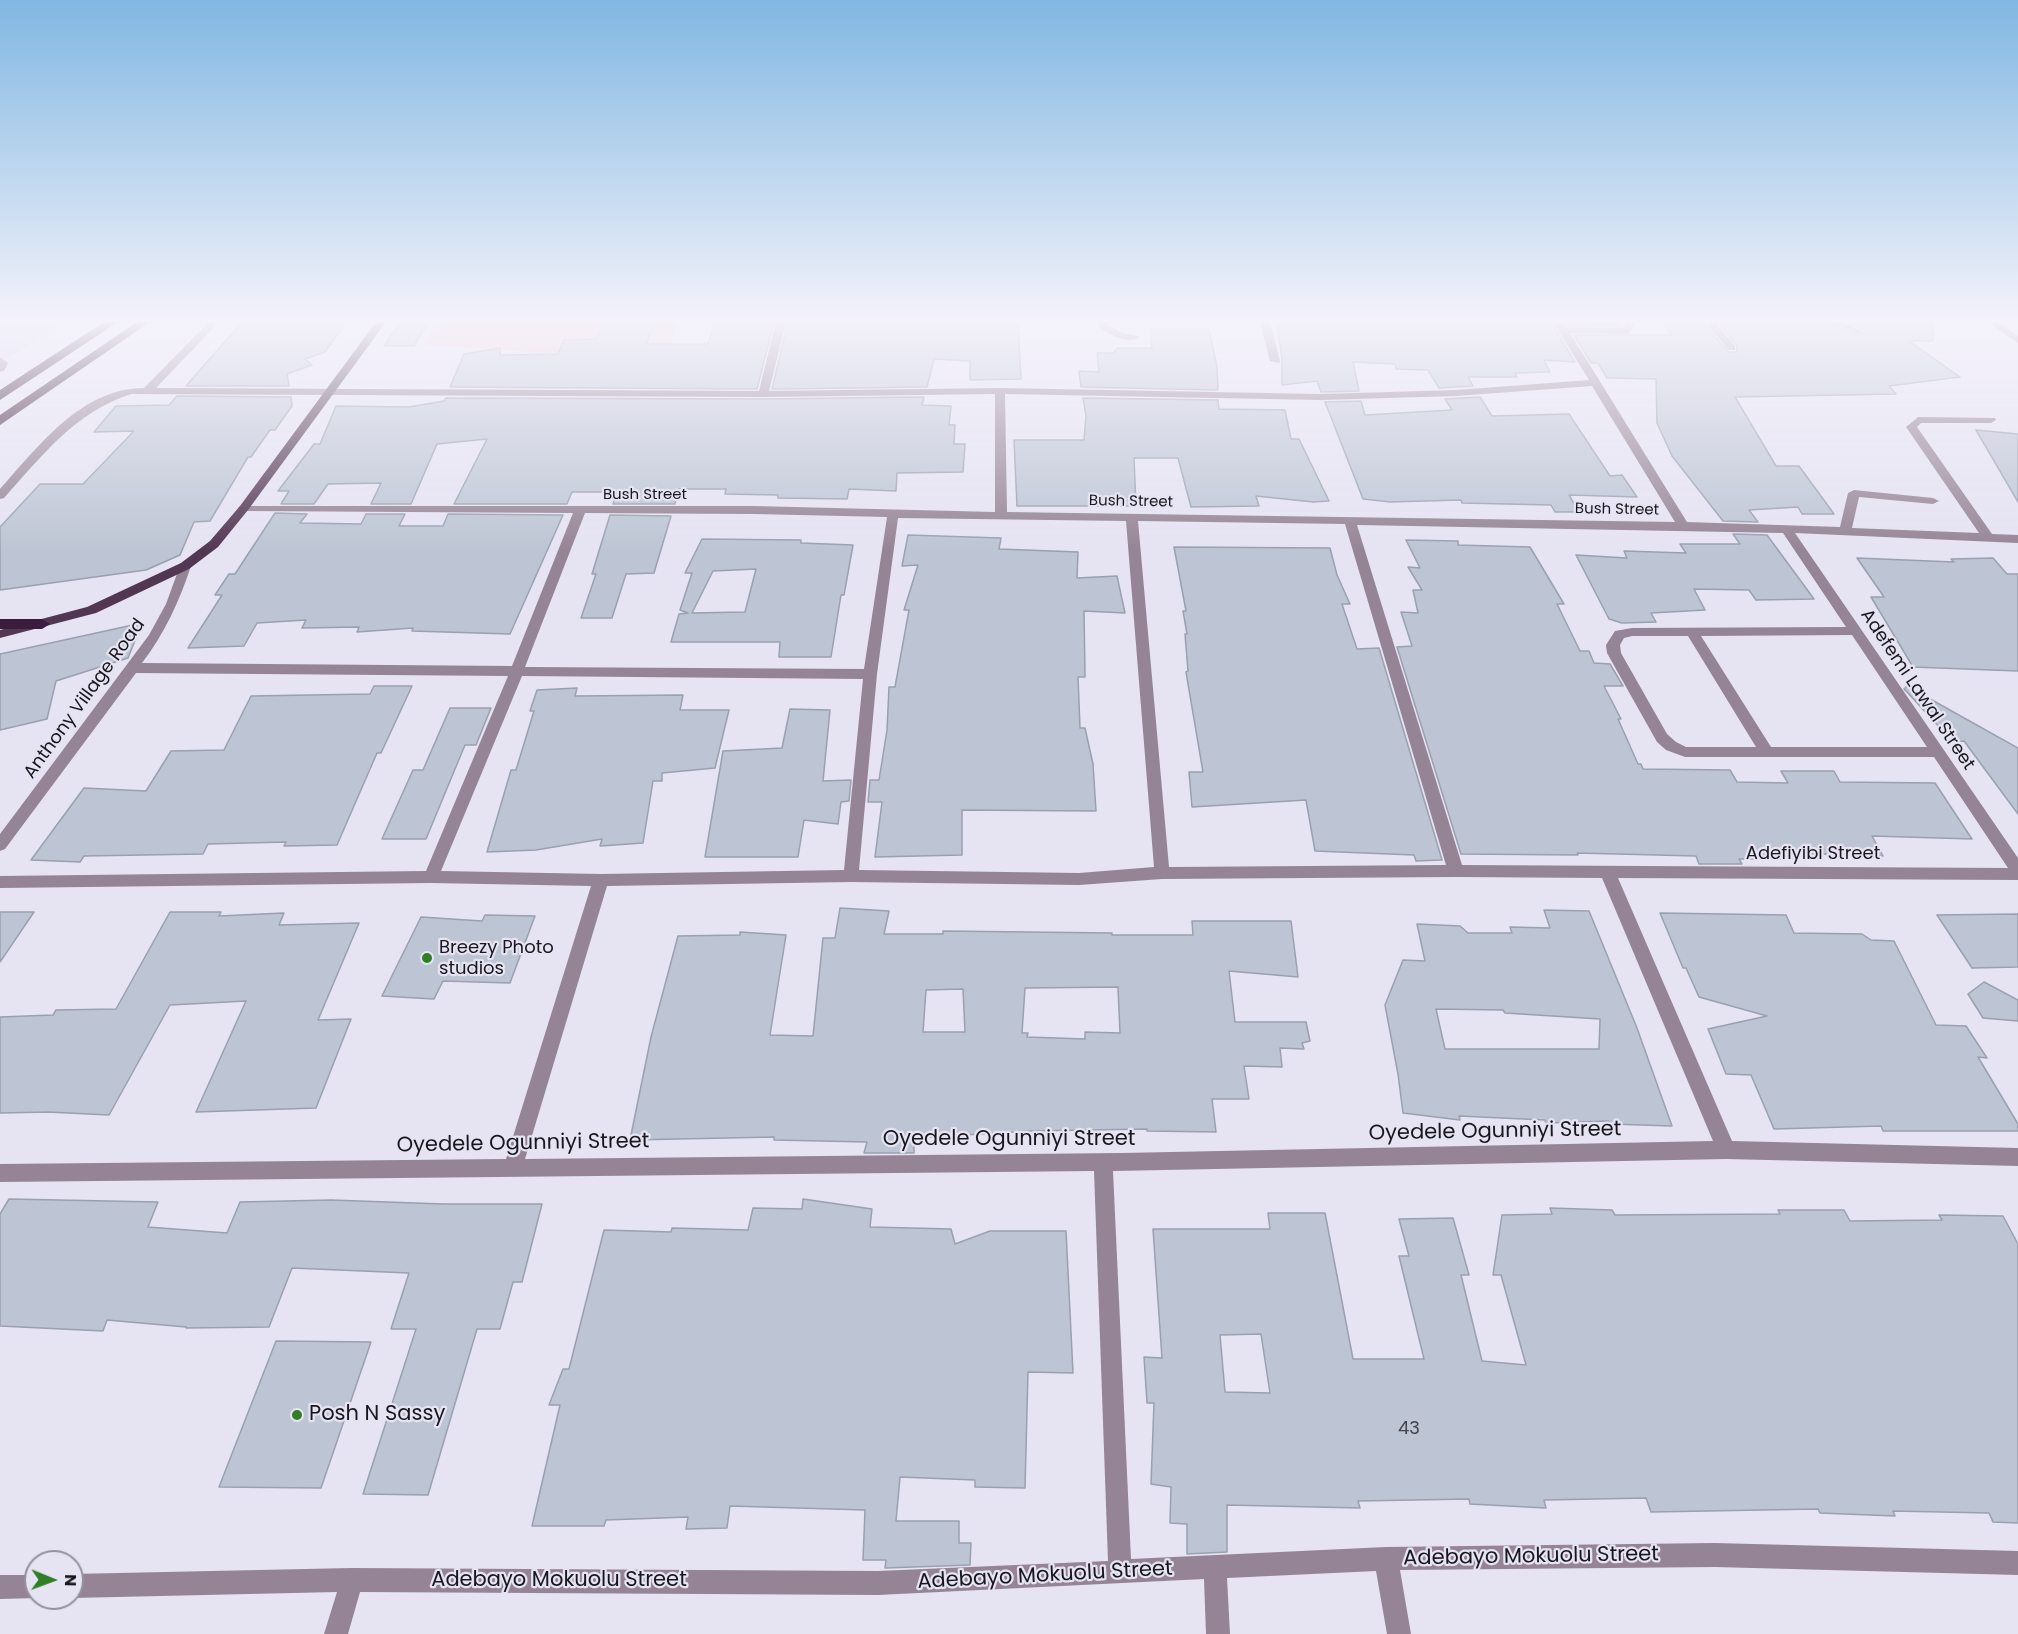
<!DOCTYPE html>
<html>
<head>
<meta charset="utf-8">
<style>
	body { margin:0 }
	#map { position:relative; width:2018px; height:1634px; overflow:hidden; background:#e6e3f3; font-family:Poppins,sans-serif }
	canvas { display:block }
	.north { position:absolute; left:24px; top:1550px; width:60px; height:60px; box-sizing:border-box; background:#e6e3f3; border:2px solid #94919d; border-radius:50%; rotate:91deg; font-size:16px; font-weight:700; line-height:24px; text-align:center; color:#18171d }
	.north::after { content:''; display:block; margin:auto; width:21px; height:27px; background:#317e26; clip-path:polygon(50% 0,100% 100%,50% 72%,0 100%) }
</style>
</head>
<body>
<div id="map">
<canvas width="2018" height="1634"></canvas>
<div class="north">N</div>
</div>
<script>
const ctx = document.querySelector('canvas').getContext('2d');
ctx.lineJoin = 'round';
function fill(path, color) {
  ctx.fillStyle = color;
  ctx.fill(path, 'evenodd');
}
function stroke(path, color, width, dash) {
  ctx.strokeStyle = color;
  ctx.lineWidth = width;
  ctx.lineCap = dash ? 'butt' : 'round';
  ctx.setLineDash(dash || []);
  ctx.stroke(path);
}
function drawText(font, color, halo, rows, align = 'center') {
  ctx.font = font + ' Poppins,sans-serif';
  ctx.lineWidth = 4.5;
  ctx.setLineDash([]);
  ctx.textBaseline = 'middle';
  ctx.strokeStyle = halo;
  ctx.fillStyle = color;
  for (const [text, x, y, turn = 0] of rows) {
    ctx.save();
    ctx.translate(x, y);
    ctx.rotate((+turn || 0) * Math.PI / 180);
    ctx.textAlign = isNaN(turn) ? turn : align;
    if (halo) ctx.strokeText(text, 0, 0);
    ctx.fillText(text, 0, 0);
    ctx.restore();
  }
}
fill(new Path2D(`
	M0,322H69L0,362Z`), '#dbd6ed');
fill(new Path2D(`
	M437,322H678L670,347L575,355L424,345Z`), '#f9c9d8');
const building = new Path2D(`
	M242,322H282L279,325L345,324L325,352L305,359L312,365L287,374L289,386H186Z
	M400,322H429L414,346H384Z
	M604,322H655L646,344H708L715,322H774L757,389L450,387L464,354L500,348V355L558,354L564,340L596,339Z
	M788,322H1018L1021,379L970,380V361L934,359L927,387L772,389Z
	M1277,322H1551L1575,362L1544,360L1550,372L1515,373L1517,377H1468L1473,386L1439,388L1428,370L1396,369L1395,364L1353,362L1359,391L1321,392L1317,381L1282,385V360Z
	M1566,322H1617L1620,326L1567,325Z
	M1664,322H1706L1705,326L1729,352H1737V346L1720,325L1721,322H1829L1856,336L1865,331L1849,322H1933V341H1909L1960,377L1889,386L1896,394L1735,397L1776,466H1799L1834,514H1802L1798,507L1749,510L1758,522L1723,521L1672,456L1657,423L1656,379L1607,378L1598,363H1591L1574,335H1672Z
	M1150,329H1209L1217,367L1218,390L1081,387L1079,371L1099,372L1097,353H1114L1117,348H1152Z
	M177,396L291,397L292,406L275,430H270L251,457H248L210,521L194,522L180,555L146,570L0,590V527L40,484H83L134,431L94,432L116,406L169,405Z
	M924,397L922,405L951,406L949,425H955L954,444H965L963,472L897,473L896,491L849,489L847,499L778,498V495L725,494L726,489H679L675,504H613L617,492H572L567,504H454L487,439L437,444L411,504H371L381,483L328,484L314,504H281L289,491H278L314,444H320L336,406L409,407L444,401L446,398L763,399Z
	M1480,397L1492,416L1569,414L1610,476L1622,475L1637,497L1569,495L1579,512H1555L1551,505L1462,503L1461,500L1390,502L1363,499L1325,402L1361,401L1365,415L1452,410L1445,399Z
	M1083,398L1218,400L1219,409L1285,410L1291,439H1299L1329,501L1313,502L1256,496L1259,506L1191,507L1178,458H1134L1136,506H1017L1014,440H1084L1086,416Z
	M1976,430L2018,434V502Z
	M275,513L307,514L300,523L361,524L366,514H405L399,526H443L448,514L563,515L510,634L412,631L413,628L357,632L359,627L302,628L306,620L257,623L244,646L188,648L222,595H215L229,574H235Z
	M610,515L671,516L654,573L626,574L612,618H581L596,574H592Z
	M1733,534L1767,535L1814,599L1756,600L1749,590L1694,589L1705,610L1651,613L1656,622L1622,623L1609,619L1576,555L1627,558L1624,551L1686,553L1680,544H1740Z
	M908,535L1001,538L999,549L1078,552L1077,578L1117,576L1125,613L1084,611L1085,677H1078L1080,728H1085L1093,764L1096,811L962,810V855L875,857L882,802H868L870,780H879L887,730L889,687H895L909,610H904L918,565L902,566Z
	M702,539L801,540V543L853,545L844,595H841L831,657H779L780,642H671L679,614L688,613L680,610L692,573H685ZM756,569L745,612L692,613L713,571Z
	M1406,540L1458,541V545L1530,547L1564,604H1557L1580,651H1589L1594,663L1610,664L1623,686H1604L1621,719H1618L1638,764H1641L1643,769L1730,770L1737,782L1788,783L1781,771H1834L1840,782L1935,783L1972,839L1872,836L1883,856L1788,853L1792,859H1739L1742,864H1699L1696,856L1577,853L1578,855L1461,854L1397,647L1412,646L1401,612L1418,613L1413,590H1422L1408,567L1420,568Z
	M1174,547L1330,548L1337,575L1350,604H1342L1357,649L1379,648L1442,860L1416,861L1414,855L1315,851L1306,800L1192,807L1189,772H1203L1186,672L1188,671L1185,634H1187L1183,611H1186Z
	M1857,558L1954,562L1951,559L1993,558L2007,574H2018V671L1913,667L1871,597H1884Z
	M142,623L128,658L56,681L47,719L0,730V654Z
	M374,686H412L381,753H377L337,845L284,846L286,842L208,844L203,854L84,856L80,862L31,860L84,788L146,791L171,751L224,750L251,696L370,694Z
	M1907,686L2018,748V814L1964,741L1953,742L1907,692L1904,689Z
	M577,688L575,696L683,695L680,710H729L715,768L662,773V781H653L643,843L600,846L602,839L536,850L487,852L511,770H516L534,711H530L537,690Z
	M450,708H491L476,745H465L426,839H382L413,770H423Z
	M790,709L830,710L823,781L851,780L849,801L841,802L838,824L804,820L798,857H705L723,751L782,748Z
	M840,908L889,911L884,934H943V931L1112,933V935H1193L1192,921H1291L1298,977L1229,971L1235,1022H1306L1310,1041L1302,1043L1304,1049L1280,1048L1282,1067L1244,1066L1249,1099H1212L1216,1132L1147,1131V1129L1031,1131L914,1138V1153H864L867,1142L774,1140V1137L630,1140L651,1037L678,936L740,935V932L786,935L770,1035L813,1036L823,938H835ZM1118,987L1120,1033L1085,1032V1039L1027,1037L1028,1033H1022L1025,988ZM963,989L965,1032H923L926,990Z
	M1544,910L1589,911L1637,1028L1672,1126L1610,1124L1609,1121L1546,1123L1545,1120L1459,1116L1460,1120L1403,1113L1398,1074L1385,1005L1403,960L1425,961L1417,924L1460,926L1468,933H1512L1510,927L1550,928ZM1436,1009L1503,1010L1505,1013L1600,1019L1599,1049H1445Z
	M0,912H34L0,962Z
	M170,912H221L219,916L284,913L279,925L359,923L318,1020L351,1019L316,1108L196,1112L246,1001L170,1005L109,1115L48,1112L0,1113V1017L53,1015L56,1010L116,1009Z
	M1660,913L1786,915L1794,933L1862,934L1871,940L1894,941L1936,1025L1966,1026L1987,1058L1978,1057L2018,1124V1131H1883L1881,1126L1774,1129L1751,1075L1726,1074L1708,1029L1767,1016L1699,997L1686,968H1683Z
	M2018,914V967L1972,968L1937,915Z
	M485,915L535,916L510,983L443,981L434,999L382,996L421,917L482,921Z
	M1984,982L2018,1000V1021L1983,1018L1968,994Z
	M9,1199L158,1202L148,1227L227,1233L240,1202L331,1200L443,1204H542L522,1282H513L500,1329H477L428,1495L363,1494L416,1329H391L409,1273L292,1268L269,1327L186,1328V1327L107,1320L103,1331L0,1326V1214Z
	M803,1199L872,1209L870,1227L951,1229L955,1244L990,1231H1066L1073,1373L1028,1372L1025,1488L975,1487V1480L900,1477L896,1521H959V1543H971L970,1565L885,1568L886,1560H863L865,1510L730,1506L727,1528L686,1529L688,1517L606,1520L604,1526H532L560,1405H549L563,1369H569L604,1230L671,1232L672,1228L748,1230L753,1208L802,1209Z
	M1550,1208L1612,1210L1615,1215L1780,1214L1778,1210H1844L1850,1221L1942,1220L1939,1215L2003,1216L2018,1244V1523L1993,1522L1989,1513L1893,1511L1895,1516L1820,1513L1818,1509L1651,1512L1646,1498L1544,1500L1546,1508L1470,1504L1469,1499L1358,1501L1360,1508L1227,1505V1552L1187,1554V1524L1170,1523L1171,1487L1151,1484L1154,1403H1147L1144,1357L1162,1358L1153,1229H1270L1268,1213H1325L1353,1359H1424L1399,1256H1409L1399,1219L1453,1218L1469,1275H1461L1482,1361L1526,1365L1501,1275H1493L1502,1215L1552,1214ZM1261,1334L1270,1393L1225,1392L1220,1335Z
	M276,1341L371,1342L321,1488L219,1487Z`);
fill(building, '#bdc5d4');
stroke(building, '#99a0af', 1.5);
fill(new Path2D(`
	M209,322H219L156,388L759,391L776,322H786L769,391L1000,388L1321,394L1456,390L1589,380L1553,322H1563L1566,327L1623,328L1627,322H1637L1629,333L1626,334L1570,333L1687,522L1840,527L1848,493L1854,490L1933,498L1939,501L1933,504L1859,497L1852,528L1979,533L1906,427L1918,417L1995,418L1996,420L1991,423H1921L1917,427L1992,534L2018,535V543L1795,533L2018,858V880L1618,878L1732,1141L2018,1148V1166L1726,1159L1113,1171L1131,1559L1386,1547L1715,1543L2018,1551V1575L1715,1567L1400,1570L1411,1634H1387L1376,1571L1227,1578L1230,1634H1206L1204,1579L878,1595L360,1592L348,1634H324L337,1592L72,1598V1574L352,1568L878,1571L1108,1561L1094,1171L0,1182V1164L506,1159L591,886L431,883L0,888V876L426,871L508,676L136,673L5,849L0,851V834L149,635L166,604L181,563H189L191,566C179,602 165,633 142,663L512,666L573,513L244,511L238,508L240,506H754L995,512V394L763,397L131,394C75,412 42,456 4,498L0,499V489C38,447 81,388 144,388ZM1592,386L1675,522L1007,512L1005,394L1321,400L1456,396ZM585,513L754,514L887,517L864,669L525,667ZM898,518L1126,521L1154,867L1079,873L859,870L877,674ZM1138,521L1345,524L1446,865L1169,867ZM1357,525L1783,533L1846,627L1632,628L1615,631L1606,645L1607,653L1657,742L1666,750L1685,757H1934L2008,868L1462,865ZM1852,635L1927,747H1771L1701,636ZM1632,636H1688L1756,747H1686L1676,742L1667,734L1621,653L1620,645L1624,638ZM522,676L863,679L844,870L601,874L441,871ZM1456,877L1602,878L1713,1141L1122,1153L525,1159L607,886L851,882L1079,885L1162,879Z
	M1098,322H1108V325L1120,332L1140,337C1128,345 1111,335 1100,328Z
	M1260,322H1270L1280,361L1279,363L1270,361Z
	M1709,322H1719L1717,325L1735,346V350H1729L1707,325Z
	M1831,322H1844L1863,332L1855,334Z
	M1987,322H1998L2018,336V343Z
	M0,357L8,363L4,371L0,372Z
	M0,1575H36L38,1598L0,1599Z`), '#958495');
fill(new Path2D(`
	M376,322H386L248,510L218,547L189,569L96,613L0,638V630L87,607L181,563L210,541L240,506Z`), '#523753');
fill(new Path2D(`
	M104,322H118L0,400V390Z
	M137,322H150L0,425V415Z
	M0,619H42L50,624L42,629H0Z`), '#3b1c3c');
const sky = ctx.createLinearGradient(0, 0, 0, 551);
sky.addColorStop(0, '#81b7e2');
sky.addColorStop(0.58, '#f4f2fa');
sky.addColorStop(1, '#f4f2fa00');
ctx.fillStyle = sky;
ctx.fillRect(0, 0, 2018, 551);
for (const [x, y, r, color] of [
	[427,958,6,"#317e26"],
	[297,1415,6,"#317e26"]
]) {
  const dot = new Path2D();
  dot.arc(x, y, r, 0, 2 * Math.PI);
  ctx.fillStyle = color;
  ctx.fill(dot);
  stroke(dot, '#e6e3f3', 2);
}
drawText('15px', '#18171d', '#e6e3f3', [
	["Bush Street",645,495],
	["Bush Street",1131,502,1],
	["Bush Street",1617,510,1]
]);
drawText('18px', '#18171d', '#e6e3f3', [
	["Adefemi Lawal Street",1917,690,56],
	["Anthony Village Road",85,699,-54],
	["Adefiyibi Street",1813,854]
]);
drawText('18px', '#18171d', '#e6e3f3', [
	["Breezy Photo",439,948],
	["studios",439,969]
], 'left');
drawText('18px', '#41424b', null, [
	["43",1409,1429]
]);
drawText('21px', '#18171d', '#e6e3f3', [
	["Oyedele Ogunniyi Street",1495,1132,-1],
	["Oyedele Ogunniyi Street",1009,1140],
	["Oyedele Ogunniyi Street",523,1144,-1],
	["Adebayo Mokuolu Street",1531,1557,-1],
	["Adebayo Mokuolu Street",1045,1576,-3],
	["Adebayo Mokuolu Street",559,1581]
]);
drawText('21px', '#18171d', '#e6e3f3', [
	["Posh N Sassy",309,1415]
], 'left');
</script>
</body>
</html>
